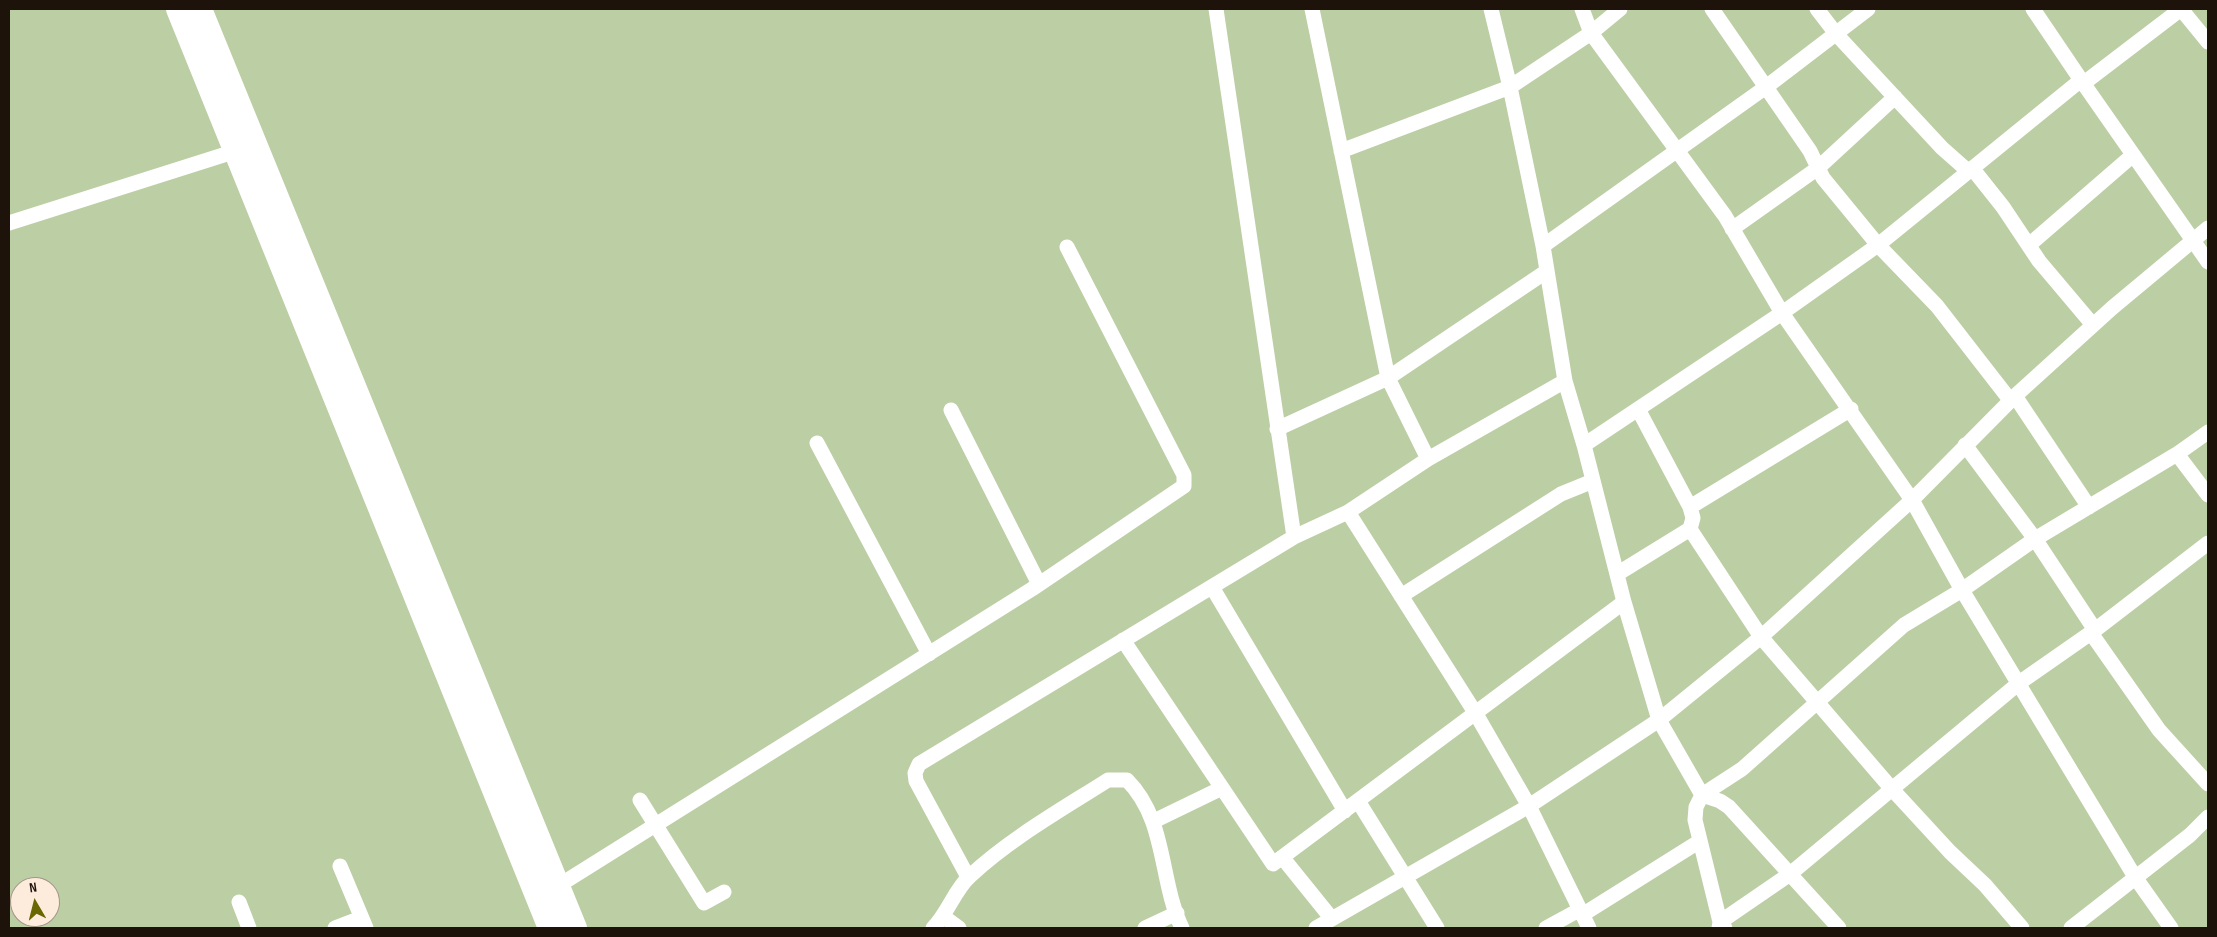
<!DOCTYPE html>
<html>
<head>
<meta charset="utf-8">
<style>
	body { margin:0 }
	#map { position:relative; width:2217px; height:937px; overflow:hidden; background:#fdebdc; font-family:"Sofia Sans Condensed",sans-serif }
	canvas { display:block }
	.frame { position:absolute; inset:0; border:10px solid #1d130a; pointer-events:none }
	.north { position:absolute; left:10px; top:877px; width:50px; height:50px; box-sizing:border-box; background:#fdebdc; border:1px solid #a39588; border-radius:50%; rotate:352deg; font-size:14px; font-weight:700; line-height:20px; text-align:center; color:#1d130a }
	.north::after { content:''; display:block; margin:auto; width:18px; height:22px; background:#696701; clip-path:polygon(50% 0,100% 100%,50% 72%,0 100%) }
</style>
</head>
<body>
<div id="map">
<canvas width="2217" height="937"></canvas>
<div class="frame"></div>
<div class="north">N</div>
</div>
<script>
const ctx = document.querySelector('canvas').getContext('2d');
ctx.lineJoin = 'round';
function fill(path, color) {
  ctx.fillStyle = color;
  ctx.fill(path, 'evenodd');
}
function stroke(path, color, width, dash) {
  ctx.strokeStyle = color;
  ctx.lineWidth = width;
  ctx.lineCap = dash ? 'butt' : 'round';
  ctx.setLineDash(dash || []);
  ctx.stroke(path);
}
fill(new Path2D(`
	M9,9H2208V928H9ZM20,887H50V917H20Z`), '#bccea4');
stroke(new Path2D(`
	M1491,9L1510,87L1543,246L1565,381L1584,445L1624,602L1659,720L1702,795L1696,807L1695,820L1720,922L1719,928
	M1582,9L1591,33L1725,216L1782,313L1912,500L1962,590L2135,877L2171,928
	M1712,9L1810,151L1823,178L1878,245L1937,306L2010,400
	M1817,9L1837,35L1942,148L1968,171
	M2033,9L2081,80
	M2181,9L2208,42
	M2084,83L2181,9
	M1341,151L1510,87L1591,33L1620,9
	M1972,168L2003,207L2039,261L2093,325
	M9,223L236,151
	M1732,229L1818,168L1895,97
	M2029,245L2133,155
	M1543,246L1766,87L1868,9
	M2015,396L2089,507
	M1638,409L1690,507L1693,518L1690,529L1761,637L1891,788L1950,852L1985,885L2022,928
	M951,410L1039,584
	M1277,429L1388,378L1312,9
	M817,443L929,654
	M1584,445L1782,313L1878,245L2081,80L2208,262
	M1965,445L2035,539L2095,630
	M2177,454L2208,495
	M1428,459L1388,378L1547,271
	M1690,507L1851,409
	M1348,512L1476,714L1529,806L1589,928
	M1294,537L1348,512L1428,459L1565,381
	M1617,574L1690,529
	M1212,587L1345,811
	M1401,596L1561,494L1593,481
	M2091,633L2159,730L2208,784
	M1123,640L1273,864L1624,602
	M1702,795L1742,769L1904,625L1962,590L2035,539L2177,454L2208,432
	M1702,795L1720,801L1729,807L1839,928
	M640,800L704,903L724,892
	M1358,801L1437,928
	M1154,821L1222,788
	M1282,857L1332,919
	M340,866L366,928
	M968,877L916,781L915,773L919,764L1294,537L1216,9
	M558,886L1032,589L1184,486V475L1067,247
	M239,902L249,928
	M1582,915L1700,841
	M944,917L959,928
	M335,928L361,918
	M933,928C948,913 955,889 970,876C1011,838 1061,810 1108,780H1127C1167,820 1159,880 1182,928
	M1145,928L1177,913
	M1316,928L1529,806L1659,720L1761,637L1912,500L2015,396L2112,308L2208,228
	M1546,928L1579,910
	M1725,928L1720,922L1790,874L2019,683L2095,630L2208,543
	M2071,928L2190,835L2208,817`), '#fff', 15);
stroke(new Path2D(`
	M178,9L550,928
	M200,9L575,928`), '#fff', 24);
</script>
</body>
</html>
